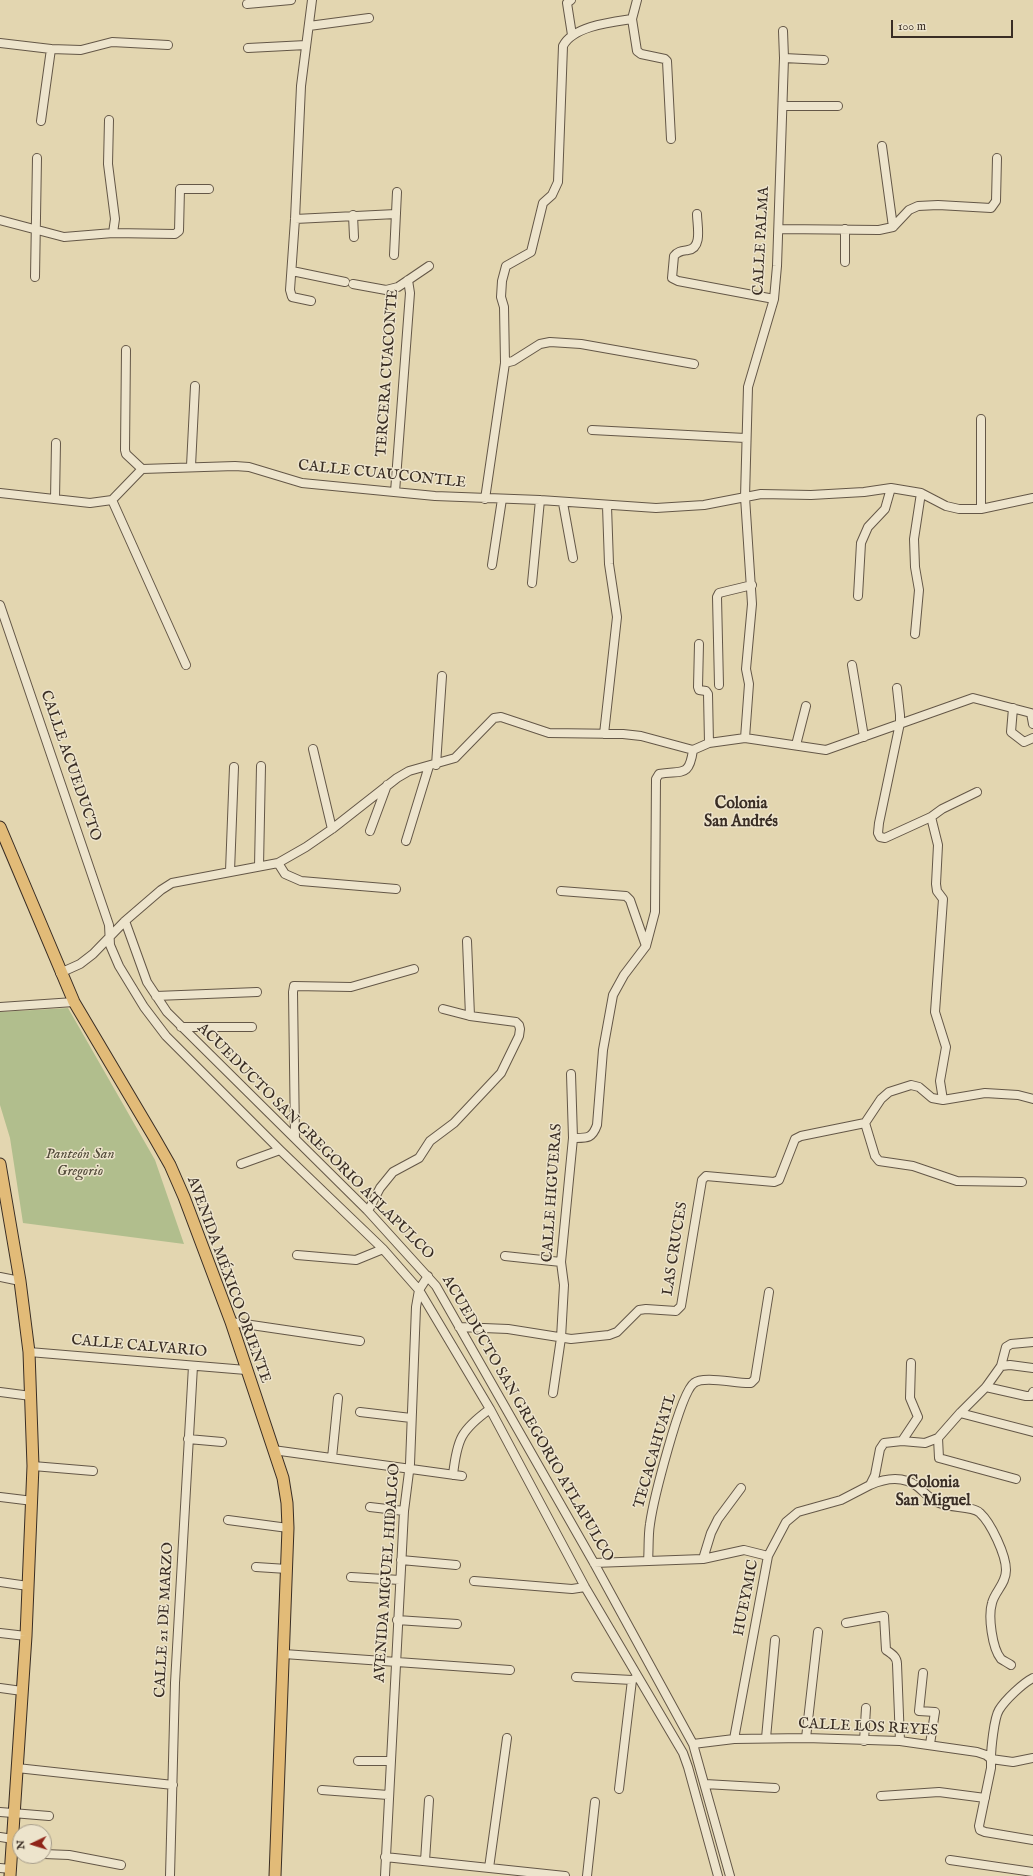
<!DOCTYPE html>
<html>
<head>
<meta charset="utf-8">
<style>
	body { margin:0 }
	#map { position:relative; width:1033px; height:1876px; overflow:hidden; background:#e3d6b0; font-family:"IM FELL English",serif }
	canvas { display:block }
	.north { position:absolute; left:12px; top:1824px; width:40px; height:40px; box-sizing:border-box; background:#ede4cc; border:1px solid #a59b89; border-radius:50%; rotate:266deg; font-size:11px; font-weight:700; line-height:16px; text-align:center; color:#392d24 }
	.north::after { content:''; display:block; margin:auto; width:14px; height:18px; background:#8f2418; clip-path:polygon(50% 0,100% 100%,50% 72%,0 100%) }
	.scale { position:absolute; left:891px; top:20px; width:122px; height:18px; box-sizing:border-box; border:2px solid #392d24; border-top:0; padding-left:5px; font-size:12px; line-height:14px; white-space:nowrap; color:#392d24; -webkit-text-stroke:3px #ede4cc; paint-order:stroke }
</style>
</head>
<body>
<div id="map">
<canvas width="1033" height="1876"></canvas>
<div class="north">N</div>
<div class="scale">100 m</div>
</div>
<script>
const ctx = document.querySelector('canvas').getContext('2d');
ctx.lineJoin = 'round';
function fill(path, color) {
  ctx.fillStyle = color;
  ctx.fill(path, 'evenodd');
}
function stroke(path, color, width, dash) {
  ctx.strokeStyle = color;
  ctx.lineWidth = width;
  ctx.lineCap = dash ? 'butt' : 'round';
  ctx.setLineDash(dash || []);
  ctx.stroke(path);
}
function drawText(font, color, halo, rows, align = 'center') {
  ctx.font = font + ' "IM FELL English",serif';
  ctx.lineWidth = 3;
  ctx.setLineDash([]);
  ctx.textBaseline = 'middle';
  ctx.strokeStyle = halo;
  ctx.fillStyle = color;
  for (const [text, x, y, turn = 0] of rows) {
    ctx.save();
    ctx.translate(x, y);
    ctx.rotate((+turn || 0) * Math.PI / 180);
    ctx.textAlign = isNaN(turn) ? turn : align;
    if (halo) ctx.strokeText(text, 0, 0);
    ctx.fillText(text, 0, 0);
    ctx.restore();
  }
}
fill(new Path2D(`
	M68,1008L155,1160L184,1244L23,1223L10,1138L0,1105V1012Z`), '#b1be8d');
const minor = new Path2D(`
	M571,0L567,3L572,35
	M247,4L291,0
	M632,19L637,51L641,54L665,59L667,61L671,139
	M309,26L369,18
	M0,43L51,49L81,50L112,42L168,45
	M248,48L306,45
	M784,58L824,60
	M783,106H838
	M109,120L108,164L115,219L113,233
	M41,121L51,49
	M882,146L893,227
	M697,214C697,225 703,248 688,250C682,251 678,251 674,256L672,278L678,281L774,299
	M353,215L354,237
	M295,219L396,214
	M0,220L64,237L113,233L175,234L179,231L180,189H209
	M779,229L879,230L893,227L909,210L918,206L938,205L991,208L996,201L997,158
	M394,255L397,192
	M845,262V229
	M292,271L345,282
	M35,277L37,158
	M353,284L386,290L398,287L429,266
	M311,301L292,297L290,290L295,219L301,86L312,0
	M126,350L125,450L126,454L142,469
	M505,363L513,361L540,344L550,342L581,344L694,364
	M981,419V509
	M592,430L745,438
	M191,466L195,386
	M395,492L410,293L408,280
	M0,493L90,503L112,500L142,469L235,466L249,467L302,483L435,496L540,500L656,508L704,505L761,494L811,495L864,492L891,488L921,493L946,506L959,509H981L1033,498
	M55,499L56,443
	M485,499L505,363L504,307L501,297L502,281L506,266L531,252L543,203L552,195L558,182L563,46C573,26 612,22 632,19L637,0
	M112,500L186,665
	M563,503L573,558
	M492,565L502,499
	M532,583L540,500
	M858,596L861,543L868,527L885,509L891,488
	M0,605L109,925L110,945L119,966L144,1007L166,1036L280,1150L383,1249L419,1290L490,1409L585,1587L683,1753L688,1767L718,1876
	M915,634L919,590L915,567L914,539L921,493
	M699,644L698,687L699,690L706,691L708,694L709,743
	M852,665L864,737
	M719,685L717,597L719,593L752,585
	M897,688L900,715V723L879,823L878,833L880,837L885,838L931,817L942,809L977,792
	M1013,708L1011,732L1024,742L1033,738
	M604,734L617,617L609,564L607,506
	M745,738L749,684L746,669L752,604L745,497L748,387L774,299L777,266L784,58L783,31
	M796,745L806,706
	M313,749L332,829
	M436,765L442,676
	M931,817L938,845L936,884L937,891L943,899L935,1012L946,1047L940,1081L943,1100
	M370,831L387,785
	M406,841L429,766
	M278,863L285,874L301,881L396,889
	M259,866L261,766
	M230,871L234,767
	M561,891L626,896L630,900L646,946
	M125,921L147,982L167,1012L368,1211L436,1286L594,1563L693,1744L730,1876
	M467,941L470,1016
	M60,973L80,964L93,954L125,921L161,890L172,883L278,863L306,847L332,829L397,778L409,771L455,758L494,718L501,717L549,733L623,734L641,736L693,750L709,743L745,738L826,750L973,698L1031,713L1033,724
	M156,996L257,992
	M0,1007L74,1002
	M181,1027H252
	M865,1123L875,1156L879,1161L913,1166L957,1181L1022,1182
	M295,1138L293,992L294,986L351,987L414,969
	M573,1138C587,1138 592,1139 597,1125L603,1050L613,995L624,975L646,946L655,912L656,779L659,774C682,770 689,778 693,750
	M241,1164L280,1150
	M368,1211L380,1188L393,1172L419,1158L430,1141L454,1123L501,1073L519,1036L520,1029L519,1025L516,1022L470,1016L443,1009
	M297,1255L356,1260L383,1249
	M505,1256L561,1262
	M0,1277L20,1281
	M231,1322L360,1341
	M459,1327L508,1329L571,1339L609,1335L617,1332L639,1310L646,1309L676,1311L681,1306L702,1180L706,1176L774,1182L779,1180L795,1139L801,1136L865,1123L881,1099L889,1092L911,1085L919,1087L932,1098L943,1100L985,1093L1018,1095L1033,1099
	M29,1352L246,1370
	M1001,1366L1010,1365L1033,1368
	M986,1387L1026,1396H1031L1033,1392
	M0,1392L31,1396
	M553,1393L561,1338L564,1285L561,1262L573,1138L571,1074
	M360,1412L411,1418
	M960,1413L1033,1432
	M938,1438L939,1458L1016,1479
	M188,1439L222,1442
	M902,1441L918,1417L910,1398L911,1363
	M273,1450L462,1476
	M332,1458L338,1398
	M33,1466L93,1471
	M453,1475C457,1439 461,1430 490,1409
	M870,1485C886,1478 903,1475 918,1487C924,1492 930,1499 937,1502C948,1509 972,1505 980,1513C991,1523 1006,1555 1006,1570C1006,1584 995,1591 992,1603C988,1616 992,1648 1001,1659C1004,1661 1008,1663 1011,1665
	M0,1497L33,1501
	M370,1507L404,1511
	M228,1520L288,1528
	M703,1559L711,1533L718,1519L741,1488
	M401,1560L456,1565
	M648,1561C649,1549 648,1536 650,1524C653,1502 680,1393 694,1383C704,1375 737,1384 751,1383L755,1379L769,1292
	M594,1563L703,1559L744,1550L768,1556
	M256,1567L287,1569
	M351,1577L400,1580
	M474,1581L572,1589L585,1587
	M0,1582L28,1586
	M397,1620L457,1624
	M846,1623L884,1616L886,1650C892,1654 897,1657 897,1664L900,1741
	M0,1633L26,1636
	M284,1654L510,1670
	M923,1673L919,1711L935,1712L930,1744
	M576,1677L632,1680L636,1678
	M0,1688L22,1691
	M766,1738L775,1640
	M806,1738L818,1632
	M734,1739L768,1556L786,1522L798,1512L841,1500L870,1485L875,1475L880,1449L884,1443L902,1441L925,1443L938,1438L960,1413L986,1387L1001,1366L1006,1347L1011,1344L1033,1342
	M864,1741L866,1708
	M693,1744L734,1739L806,1738L900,1741L977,1752L986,1755L991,1759C991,1749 994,1718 999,1710C1005,1700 1023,1683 1033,1678
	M1033,1758L1013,1762L991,1759V1768L979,1826L980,1830L985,1832L1033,1840
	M358,1761H390
	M17,1768L173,1785
	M705,1784L775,1788
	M619,1789L632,1680
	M322,1790L388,1795
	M881,1796L939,1792L985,1798
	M0,1812L49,1816
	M0,1837L13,1839
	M44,1854L69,1855L121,1865
	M385,1857L565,1876
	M950,1860L1033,1872
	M425,1861L429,1800
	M0,1868L11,1869
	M489,1868L507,1738
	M170,1876L175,1683L193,1366
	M385,1876L404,1511L410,1464L416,1307L419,1290L428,1276
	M587,1876L595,1802`);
const major = new Path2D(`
	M0,827L74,1002L154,1137L170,1165L184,1197L231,1322L283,1478L287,1503L288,1528L275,1876
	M0,1164L20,1281L29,1352L33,1466L26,1636L10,1876`);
stroke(minor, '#645747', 10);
stroke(major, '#392d24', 13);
stroke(minor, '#ede4cc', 8);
stroke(major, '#e2bb78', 11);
drawText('15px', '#392d24', '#ede4cc', [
	["CALLE PALMA",762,241,-87],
	["TERCERA CUACONTE",388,373,-86],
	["CALLE CUAUCONTLE",382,475,6],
	["CALLE ACUEDUCTO",70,766,71],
	["ACUEDUCTO SAN GREGORIO ATLAPULCO",315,1142,45],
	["CALLE HIGUERAS",553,1193,-86],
	["LAS CRUCES",676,1249,-81],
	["AVENIDA MÉXICO ORIENTE",228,1280,70],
	["CALLE CALVARIO",139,1347,5],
	["ACUEDUCTO SAN GREGORIO ATLAPULCO",527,1419,60],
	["TECACAHUATL",656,1451,-74],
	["AVENIDA MIGUEL HIDALGO",388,1573,-86],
	["HUEYMIC",747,1598,-79],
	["CALLE 21 DE MARZO",165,1620,-87],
	["CALLE LOS REYES",868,1728,3]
]);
drawText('italic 15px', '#514a39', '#ede4cc', [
	["Panteón San",80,1155],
	["Gregorio",80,1172]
]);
drawText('bold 16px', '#392d24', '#ede4cc', [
	["Colonia",741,805],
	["San Andrés",741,823],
	["Colonia",933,1484],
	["San Miguel",933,1502]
]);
</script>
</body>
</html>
